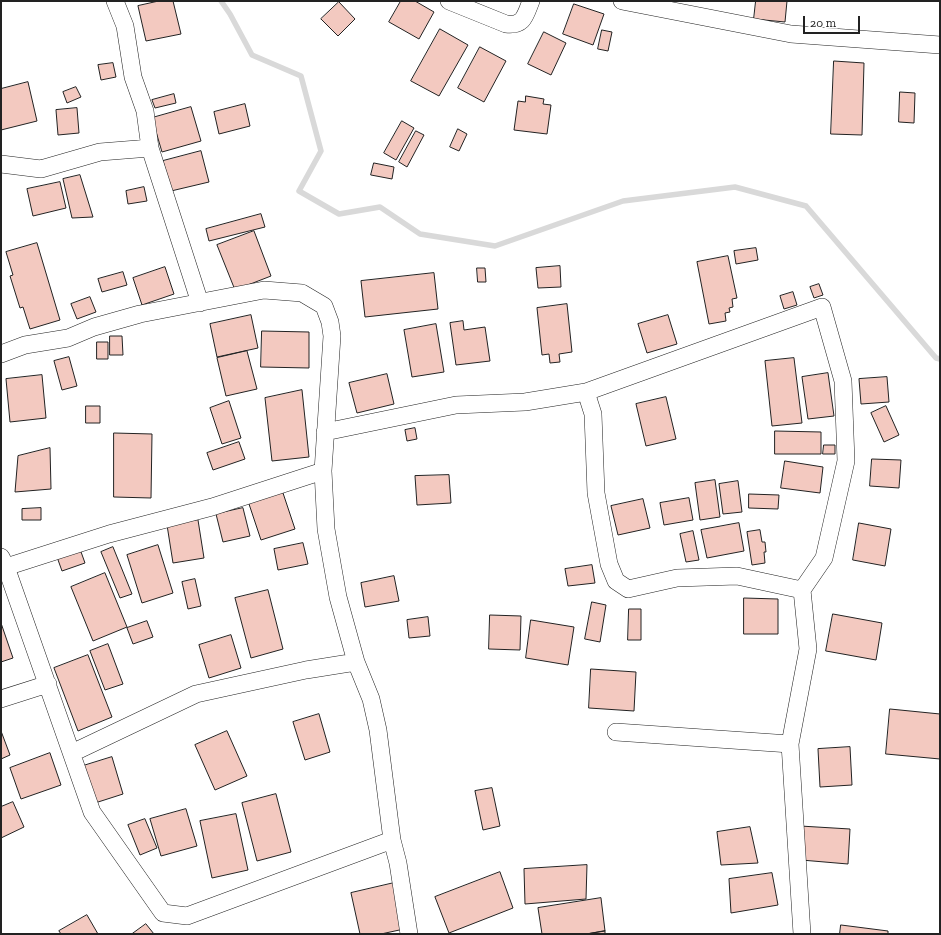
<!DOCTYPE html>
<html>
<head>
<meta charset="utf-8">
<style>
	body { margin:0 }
	#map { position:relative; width:941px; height:935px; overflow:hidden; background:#fff; font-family:"Zilla Slab",serif }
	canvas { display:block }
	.frame { position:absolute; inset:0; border:2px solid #222; pointer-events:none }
	.scale { position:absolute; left:803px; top:16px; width:57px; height:18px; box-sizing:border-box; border:2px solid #222; border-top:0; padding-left:5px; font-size:12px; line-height:14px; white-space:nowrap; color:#222; -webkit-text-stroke:3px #fff; paint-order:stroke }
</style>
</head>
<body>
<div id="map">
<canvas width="941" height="935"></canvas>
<div class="frame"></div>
<div class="scale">20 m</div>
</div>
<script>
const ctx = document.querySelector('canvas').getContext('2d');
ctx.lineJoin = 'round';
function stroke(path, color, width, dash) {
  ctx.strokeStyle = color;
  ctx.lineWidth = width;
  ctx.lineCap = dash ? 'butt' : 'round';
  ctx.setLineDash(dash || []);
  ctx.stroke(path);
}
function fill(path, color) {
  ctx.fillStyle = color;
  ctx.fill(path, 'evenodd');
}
stroke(new Path2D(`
	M221,1L230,14L252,55L301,76L321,151L299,191L339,214L380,207L420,234L495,246L623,201L735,187L806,206L936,358L940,359`), '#d9d9d9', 5.5);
const building = new Path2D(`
	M159,1H173L181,34L146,41L138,6Z
	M401,1H415L434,12L419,39L389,22Z
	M756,1H787L785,22L754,19Z
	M339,2L355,19L338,36L321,19Z
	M574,4L604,14L593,45L563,34Z
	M440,29L468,45L439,96L411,81Z
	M602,30L612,32L608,51L598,49Z
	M544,32L566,43L551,75L528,64Z
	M480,47L506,61L484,102L458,88Z
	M834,61L864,63L862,135L831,134Z
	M113,63L116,77L101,80L98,65Z
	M28,82L37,121L1,130V89Z
	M76,87L81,97L67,103L63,92Z
	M900,92L915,93L914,123L899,122Z
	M174,94L176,103L155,108L152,100Z
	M526,96L544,99L543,104L551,105L547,134L514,130L518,101L525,102Z
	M245,104L250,126L219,134L214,112Z
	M191,107L201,141L162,152L152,118Z
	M77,108L79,133L58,135L56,110Z
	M402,121L414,128L396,160L384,153Z
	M458,129L467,134L459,151L450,147Z
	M416,131L424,135L407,167L399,162Z
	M201,151L209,182L171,191L163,161Z
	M374,163L394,167L392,179L371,175Z
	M80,175L93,217L72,218L63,179Z
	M60,182L66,208L33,216L27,189Z
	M144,187L147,201L128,204L126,191Z
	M261,214L265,227L209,241L206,229Z
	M254,231L271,276L235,290L217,245Z
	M37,243L60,320L30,329L23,307L20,308L10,276L13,275L6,252Z
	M756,248L758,260L736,264L734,251Z
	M728,256L737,298L732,299L733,307L729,308L730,312L725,313L726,321L709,324L697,262Z
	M560,266L561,287L538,288L536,268Z
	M165,267L174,294L142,305L133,278Z
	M477,268H485L486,282H478Z
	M123,272L127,285L102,292L98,279Z
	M434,273L438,309L365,317L361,281Z
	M819,284L823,295L814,298L810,287Z
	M793,292L797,305L784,309L780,296Z
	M90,297L96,312L77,319L71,304Z
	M567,304L572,352L559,354L560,362L550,363L549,354L542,355L537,308Z
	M251,315L258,348L217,357L210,324Z
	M668,315L677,344L647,353L638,324Z
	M463,321L464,330L485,327L490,361L456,365L450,323Z
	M436,324L444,372L412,377L404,330Z
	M262,331L309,332V368L261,367Z
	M110,336H122L123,355H110Z
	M97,342H108V359H97Z
	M247,351L257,389L226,396L217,358Z
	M69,357L77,386L62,390L54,361Z
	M794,358L802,423L772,426L765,361Z
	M828,373L834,416L808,419L802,377Z
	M387,374L394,404L357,413L349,383Z
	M42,375L46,418L10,422L6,379Z
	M887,377L889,402L861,404L859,379Z
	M302,390L309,457L272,461L265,398Z
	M666,397L676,439L646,446L636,404Z
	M229,401L241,438L222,444L210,408Z
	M86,406H100V423H86Z
	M886,406L899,435L884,442L871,413Z
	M415,428L417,439L407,441L405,430Z
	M775,431L821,432V454H775Z
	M114,433L152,434L151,498L114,497Z
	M239,442L245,459L213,470L207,453Z
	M824,445H835V454H823Z
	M50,448L51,489L15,492L18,456Z
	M872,459L901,460L899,488L870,486Z
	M785,461L823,467L820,493L781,488Z
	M449,475L451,503L417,505L415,476Z
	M715,480L720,517L700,520L695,483Z
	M738,481L742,512L723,514L719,484Z
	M282,490L295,529L261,540L248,501Z
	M749,494L779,495L778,509L749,508Z
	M689,498L693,520L664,525L660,503Z
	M643,499L650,528L618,535L611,506Z
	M41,508V520H22V509Z
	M243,508L250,536L223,542L216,514Z
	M198,520L204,558L173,563L167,525Z
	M739,523L744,551L707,558L701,530Z
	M859,523L891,529L885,566L853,560Z
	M760,530L762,542H765L766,552H764L765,563L752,565L747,532Z
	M693,531L699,560L686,562L680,534Z
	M303,543L308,564L278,570L274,549Z
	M158,545L173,593L142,603L127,555Z
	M113,547L132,594L120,598L101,552Z
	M80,549L85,563L62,571L57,557Z
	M592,565L595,583L568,586L565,569Z
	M105,573L127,627L93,641L71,587Z
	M394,576L399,601L365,607L361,583Z
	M195,579L201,606L188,609L182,582Z
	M268,590L283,649L251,658L235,598Z
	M744,598L778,599V634H744Z
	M592,602L606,605L600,642L585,639Z
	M629,609H641V640H628Z
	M833,614L882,623L876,660L826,651Z
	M490,615L521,616L520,650L489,649Z
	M428,617L430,636L409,638L407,620Z
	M531,620L574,627L568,665L526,658Z
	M147,621L153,637L133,644L127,628Z
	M1,623L13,658L1,662Z
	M231,635L241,668L209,678L199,645Z
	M108,644L123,684L105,690L90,651Z
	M88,655L112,717L78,731L54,668Z
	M591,669L636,672L634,711L589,708Z
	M890,709L940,714V759L886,754Z
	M319,714L330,752L305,760L293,722Z
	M1,731L10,755L1,759Z
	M227,731L247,776L215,790L195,745Z
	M850,747L852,785L820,787L818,749Z
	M50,753L61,785L21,799L10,768Z
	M112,757L123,794L95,803L83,766Z
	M492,788L500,826L483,830L475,791Z
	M276,794L291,852L257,861L242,803Z
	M13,802L24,827L1,838V807Z
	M186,809L197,846L161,856L150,819Z
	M236,814L248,870L212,878L200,821Z
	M145,819L157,848L140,855L128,825Z
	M800,826L850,829L848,864L801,860Z
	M750,827L758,863L721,865L717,832Z
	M587,865L586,899L525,904L524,869Z
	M500,872L513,908L449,933L435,897Z
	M772,873L778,905L731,913L729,879Z
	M394,883L404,929L381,934H360L351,893Z
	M601,898L605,931L586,934H542L538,908Z
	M87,915L98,934H61L59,931Z
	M146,924L154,934H132Z
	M841,925L888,931V934H840Z
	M605,931V934H587Z`);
fill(building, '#f3c9c0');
stroke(building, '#222', 1);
const minor = new Path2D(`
	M115,1L125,26L133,77L145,111L150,148
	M449,1L506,24C524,26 525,16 531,1
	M622,1L791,34L940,45
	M1,164L41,169L100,152L150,148L200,303
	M1,354L25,345L68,338L94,327L140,314L264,290L302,293L324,306L330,322L332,336L323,471L326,529L338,597L356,662L371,699L378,730L392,840L398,863L409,934
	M586,392L593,414L596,493L609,564L616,581L628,589L677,578L737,576L802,590
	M325,432L456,405L525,402L586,392L822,307L843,381L846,461L824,558L802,590L808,649L790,744L802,934
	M1,557L6,567L92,812L163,913L187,916L392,840
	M6,567L109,534L212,507L323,471
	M1,699L48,684
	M616,732L790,744
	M72,753L196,694L306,670L356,662`);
stroke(minor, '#222', 18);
stroke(minor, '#fff', 17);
</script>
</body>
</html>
